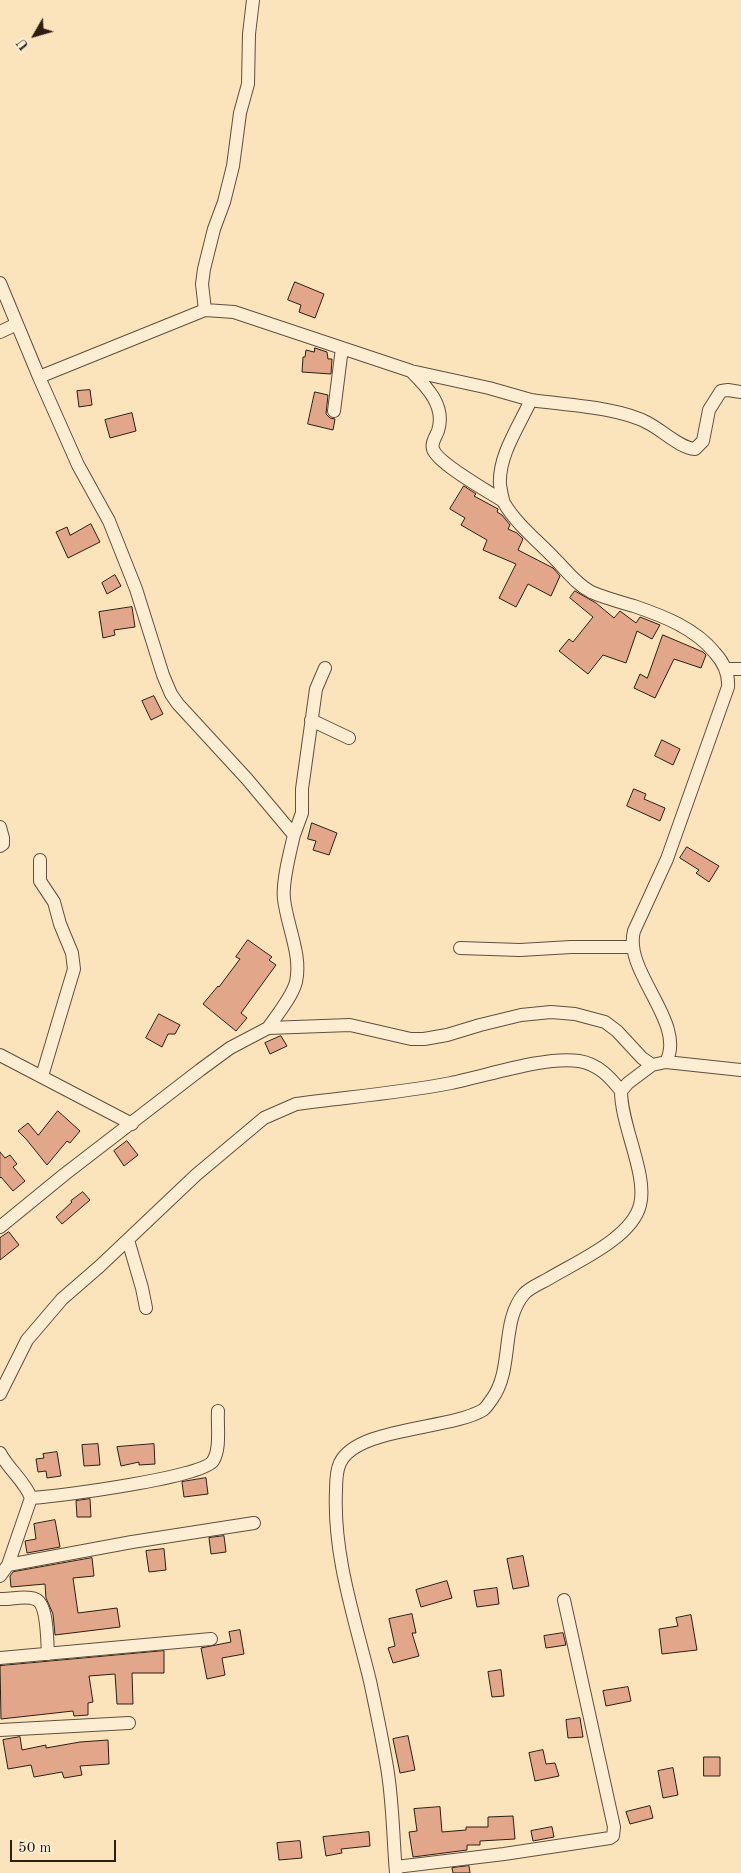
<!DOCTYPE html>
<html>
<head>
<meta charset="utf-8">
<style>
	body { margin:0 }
	#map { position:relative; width:741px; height:1873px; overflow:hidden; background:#fbe3bc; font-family:"Old Standard TT",serif }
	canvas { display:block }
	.north { position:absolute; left:10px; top:10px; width:50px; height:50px; -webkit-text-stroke:4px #fcedd3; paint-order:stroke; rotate:232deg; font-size:14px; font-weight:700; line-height:20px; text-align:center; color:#2c1f12 }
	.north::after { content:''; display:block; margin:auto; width:18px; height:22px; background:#2c1f12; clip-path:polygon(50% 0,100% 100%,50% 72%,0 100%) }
	.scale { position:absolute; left:10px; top:1840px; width:106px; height:22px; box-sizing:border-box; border:2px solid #2c1f12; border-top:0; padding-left:6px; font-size:15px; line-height:18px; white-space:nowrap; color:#2c1f12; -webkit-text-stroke:4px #fcedd3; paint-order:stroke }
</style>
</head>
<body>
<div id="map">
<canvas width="741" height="1873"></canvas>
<div class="north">U</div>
<div class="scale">50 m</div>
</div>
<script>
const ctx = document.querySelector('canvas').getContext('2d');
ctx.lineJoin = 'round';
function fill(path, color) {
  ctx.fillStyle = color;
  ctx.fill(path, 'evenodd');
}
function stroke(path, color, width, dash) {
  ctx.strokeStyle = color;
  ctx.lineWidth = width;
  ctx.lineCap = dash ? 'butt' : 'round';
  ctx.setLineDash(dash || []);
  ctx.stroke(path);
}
const building = new Path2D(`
	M295,282L324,294L315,318L299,312L301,305L288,300Z
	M315,348L327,352L328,359H332L331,374L302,372L303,357H305L306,350L314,352Z
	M90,390L92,405L79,407L77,391Z
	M315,392L328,395L326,414L330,418L335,419L333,430L308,424Z
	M132,413L136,431L110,438L105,420Z
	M464,486L476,494L474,496L498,509L497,512L502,515L510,525L508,529L517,533L523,539L518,550L553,568L560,576L551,596L528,584L516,607L499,598L516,564L483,550L487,540L461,525L465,518L450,509Z
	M91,524L100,542L68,558L56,532L67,527L70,535Z
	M115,575L121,586L107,594L102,583Z
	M575,591L596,603L614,618L620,611L636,623L640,617L660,625L652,639L637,631L626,663L603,655L588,674L559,651L569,639L573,642L593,617L570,598Z
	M132,607L135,627L114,630L115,635L103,638L99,612Z
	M663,635L703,652L706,655L701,668L674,659L655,698L634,688L640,674L647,678Z
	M154,696L163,714L151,720L142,701Z
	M662,740L680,749L673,765L655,756Z
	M634,789L646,794L644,799L665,808L660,821L627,806Z
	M312,823L337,833L329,855L313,850L316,841L308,839Z
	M687,847L719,866L709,882L696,873L699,870L680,858Z
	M248,940L272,957L269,960L276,965L241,1013L247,1018L236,1031L203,1004L218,986L219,987L240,959L236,957Z
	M159,1014L180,1025L175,1034H168L162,1047L146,1038Z
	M281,1036L287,1046L270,1054L265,1043Z
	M58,1111L80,1131L70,1143L67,1141L47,1165L26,1139L18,1131L28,1123L38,1135Z
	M127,1141L138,1155L124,1166L114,1151Z
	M0,1152L5,1158L10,1155L17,1164L13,1167L25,1181L13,1191L1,1177L0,1178Z
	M83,1192L90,1200L62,1224L56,1217L72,1202L71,1201Z
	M9,1232L19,1245L0,1260V1238Z
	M98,1444L100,1465L84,1466L82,1445Z
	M154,1444L155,1464L139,1465V1462L121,1466L117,1447Z
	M57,1452L61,1476L47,1478L46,1471L38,1472L36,1459L44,1458L43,1454Z
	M206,1478L208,1494L184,1497L182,1482Z
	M90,1499L91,1517H77L76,1501Z
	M55,1520L60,1547L27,1553L25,1541L36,1539L34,1524Z
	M224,1536L226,1552L211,1554L209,1538Z
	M164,1549L166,1570L149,1572L146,1551Z
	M523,1556L529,1586L513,1589L507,1559Z
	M92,1558L94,1576L73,1578L78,1613L117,1608L120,1627L55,1635L53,1614L46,1598L45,1584L11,1587L10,1576L13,1572Z
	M447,1581L452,1598L421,1607L416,1590Z
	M497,1588L499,1604L477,1607L474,1591Z
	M412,1614L416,1633H412L419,1656L393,1663L388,1648L395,1646L389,1619Z
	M691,1615L697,1650L662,1654L659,1629L678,1626L676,1618Z
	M240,1630L244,1654L222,1658L225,1675L207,1679L201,1648L231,1642L229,1632Z
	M563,1633L566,1645L546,1648L544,1636Z
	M164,1651V1673H132L133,1704H117L115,1674L89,1676L93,1702L88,1703V1715L74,1716L73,1711L1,1719L0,1666Z
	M501,1670L504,1696L492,1697L488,1672Z
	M628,1687L631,1701L606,1706L603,1691Z
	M580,1718L583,1737L568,1738L566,1720Z
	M408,1736L415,1770L400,1773L393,1739Z
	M20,1737L22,1750L46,1745V1748L80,1742L108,1740L109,1764L80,1766L82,1775L64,1778L62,1772L34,1777L31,1765L8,1769L3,1740Z
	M543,1750L546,1764L555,1763L559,1776L535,1781L529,1753Z
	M704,1757H720V1776H704Z
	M673,1768L678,1795L663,1798L658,1771Z
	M650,1806L653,1818L630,1824L626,1812Z
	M440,1807L442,1832L466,1830V1827H488V1817L513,1816L515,1839L480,1841V1845H467V1850L413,1857L409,1832L417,1831L414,1809Z
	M552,1827L554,1837L533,1841L531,1831Z
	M369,1832L370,1846L341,1849L342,1853L326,1856L323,1837Z
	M300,1841L302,1858L279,1860L277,1843Z
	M469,1866L470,1873H453L452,1868Z`);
fill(building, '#e2a78b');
stroke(building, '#2c1f12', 1);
const minor = new Path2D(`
	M0,283L39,377
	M205,310L202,284L204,269L214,229L224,202L233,166L240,113L248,84L249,34L253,0
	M0,332L17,324
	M411,371C427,387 446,406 438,431C436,436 431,443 433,449C437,463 489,492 503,501
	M531,400C565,405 619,407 648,423C662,430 680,448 695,449L703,441L709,410L721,391L728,390L741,392
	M334,411L342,348
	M726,669H741
	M311,720L349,738
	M0,827L3,838V844L0,846
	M294,835L302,813V789L316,689L325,668
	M40,860V881L54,902L60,924L72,953L74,969L42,1076
	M460,948L520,950L571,947H632
	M0,1055L132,1124
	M666,1062L741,1070
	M0,1227L65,1174L200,1070L230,1048L268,1028L350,1025L411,1039H424L447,1035L480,1025L521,1015L551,1012L575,1014L605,1022L617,1031L642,1058L652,1065L666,1062C687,1023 623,972 634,931L667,859L728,687C729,673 724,663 715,653C695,628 663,616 634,606C620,602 605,598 591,592C576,584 567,571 555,559C538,541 517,525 504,503C502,498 501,490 500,485C498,456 519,426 531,400L489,388L411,371L234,312L205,310L39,377L78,465L109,521L136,589L163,675L171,694L178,704L247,779L294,835C290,852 282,882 284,899C287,926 302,955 296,982C292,997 277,1015 268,1028
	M128,1240L142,1288L146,1308
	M0,1394L27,1340L62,1299L100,1266L196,1175L264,1118L296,1104C348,1097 400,1093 451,1083C487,1076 544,1056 579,1061C598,1064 610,1077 621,1091
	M0,1453C8,1469 25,1481 31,1498L8,1565L0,1576
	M31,1498C58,1496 202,1478 213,1461C221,1448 217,1426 218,1411
	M8,1565L132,1542L254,1523
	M0,1599C11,1600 24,1595 35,1599C48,1603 47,1642 48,1654
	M0,1658L211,1639
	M0,1730L129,1723
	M396,1867L504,1854L610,1838L613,1836L614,1827L564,1600
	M396,1873C393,1838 393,1802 387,1767C382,1738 376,1709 370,1681C355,1619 333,1556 336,1491C336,1482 336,1471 340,1463C357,1427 449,1430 483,1410C486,1408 489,1403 492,1399C514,1369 500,1322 524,1294C529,1288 541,1283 548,1279C576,1262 632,1238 640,1205C648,1175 621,1126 621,1091L628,1083L652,1065`);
stroke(minor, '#60503c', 14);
stroke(minor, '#fcedd3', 12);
</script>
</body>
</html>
